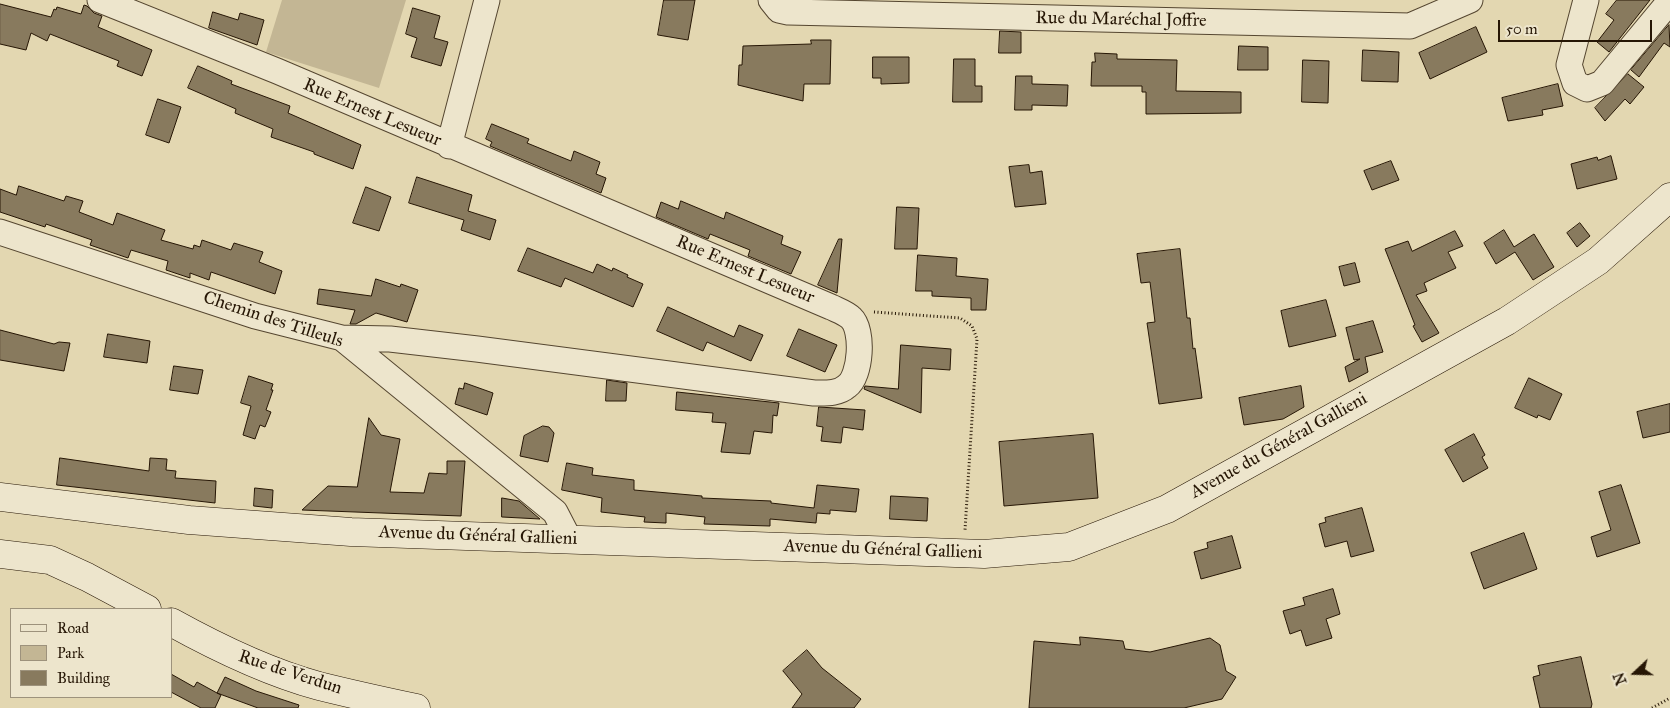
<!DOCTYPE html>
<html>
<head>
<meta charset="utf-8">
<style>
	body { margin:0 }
	#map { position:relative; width:1670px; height:708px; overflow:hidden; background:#e3d7b1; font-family:"IM FELL Great Primer",serif }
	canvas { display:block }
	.legend { position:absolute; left:10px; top:608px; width:162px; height:90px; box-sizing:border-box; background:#ede5cc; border:1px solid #9d927c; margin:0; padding:6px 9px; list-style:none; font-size:15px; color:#261605 }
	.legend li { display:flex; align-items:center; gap:10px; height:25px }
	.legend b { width:25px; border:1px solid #9d927c }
	.north { position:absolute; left:1610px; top:648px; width:50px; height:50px; -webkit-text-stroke:4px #ede5cc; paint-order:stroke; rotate:249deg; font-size:14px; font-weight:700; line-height:20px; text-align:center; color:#261605 }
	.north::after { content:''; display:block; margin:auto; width:18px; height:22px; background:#261605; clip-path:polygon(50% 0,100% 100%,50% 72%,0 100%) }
	.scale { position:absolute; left:1498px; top:20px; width:154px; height:22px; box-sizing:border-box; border:2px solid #261605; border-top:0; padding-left:6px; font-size:15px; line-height:18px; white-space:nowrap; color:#261605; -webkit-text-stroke:4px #ede5cc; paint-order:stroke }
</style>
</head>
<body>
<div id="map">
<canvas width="1670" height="708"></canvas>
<ul class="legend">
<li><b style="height:6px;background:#ede5cc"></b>Road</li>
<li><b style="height:14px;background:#c3b694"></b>Park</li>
<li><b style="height:14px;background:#887a5e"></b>Building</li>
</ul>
<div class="north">N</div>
<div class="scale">50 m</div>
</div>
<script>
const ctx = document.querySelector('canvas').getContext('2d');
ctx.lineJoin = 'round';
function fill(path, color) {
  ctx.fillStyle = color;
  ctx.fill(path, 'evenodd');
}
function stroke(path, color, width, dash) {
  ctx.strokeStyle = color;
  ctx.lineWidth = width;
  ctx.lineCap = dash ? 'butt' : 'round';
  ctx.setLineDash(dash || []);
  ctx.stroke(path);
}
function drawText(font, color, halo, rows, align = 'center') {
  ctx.font = font + ' "IM FELL Great Primer",serif';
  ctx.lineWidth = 4;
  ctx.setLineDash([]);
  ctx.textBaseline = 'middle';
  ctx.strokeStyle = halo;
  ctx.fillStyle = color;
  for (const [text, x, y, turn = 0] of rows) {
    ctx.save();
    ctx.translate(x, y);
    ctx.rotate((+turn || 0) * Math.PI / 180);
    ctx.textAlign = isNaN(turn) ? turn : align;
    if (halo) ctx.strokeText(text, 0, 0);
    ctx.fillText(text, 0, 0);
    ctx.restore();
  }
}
fill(new Path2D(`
	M282,0H406L379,88L266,52Z`), '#c3b694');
const building = new Path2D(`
	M664,0H695L688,40L658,35Z
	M1617,0H1650L1609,52L1597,42L1614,20L1606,14Z
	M0,4L51,17L54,9L56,10L57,7L81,14L84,5L87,6L94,13L102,16L98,27L152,50L142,76L117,66L119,61L50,34L47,41L31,33L26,50L0,44Z
	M413,8L440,16L434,38L448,42L441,66L411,57L417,38L406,34Z
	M213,12L238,20L240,13L264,20L257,45L209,28Z
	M1669,25L1670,47L1664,43L1639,77L1631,70Z
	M1476,27L1487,52L1430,79L1419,53Z
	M1000,31L1021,32V53H999Z
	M811,40H831L830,84H804L803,101L738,85L739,65H742L743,46L811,44Z
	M1239,46L1268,47V70H1238Z
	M1363,50L1399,52L1398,82L1362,81Z
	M1095,53L1117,54V59L1177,60L1176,91L1241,92V113L1146,114V92H1142V86H1091L1092,62H1095Z
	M873,57H909V83L881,84V78H873Z
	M954,59H975V86H982V102H953Z
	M1303,60L1329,61L1328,103L1302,102Z
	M198,66L232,81L231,84L290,106L288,113L361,145L353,169L314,154V152L271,137L273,129L235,113L236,109L188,88Z
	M1628,74L1644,87L1630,104L1625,99L1605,121L1595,108Z
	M1016,76H1032V84L1068,85L1067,106L1032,105V110H1015Z
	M1558,84L1563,106L1542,110L1543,115L1508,121L1502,98Z
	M158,99L181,107L169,143L146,135Z
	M492,124L529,139L527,143L571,161L574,151L600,162L596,174L606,178L601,193L490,146L492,142L486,139Z
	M1611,156L1617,179L1577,189L1571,164L1597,157L1598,160Z
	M1391,161L1399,180L1372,190L1364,171Z
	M1029,165L1030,173L1042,171L1046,204L1015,207L1009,167Z
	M417,177L472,195L468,211L496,220L490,240L461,230L464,220L409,203Z
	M19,186L64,201L66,196L83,201L79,212L113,225L117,213L165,230L161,240L193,249L194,245L200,247L202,240L231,250L234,243L263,252L259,262L282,271L275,294L211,272L209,280L190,273V278L166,270L168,261L131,250L128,258L90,245L92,240L46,224L45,227L0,212V189L16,195Z
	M366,187L391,197L379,231L353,223Z
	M681,201L724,219L726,212L783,236L781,244L801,252L791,274L748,256L750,250L710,234L708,239L656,217L661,202L678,209Z
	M897,207L919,208L917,249H895Z
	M1580,223L1590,236L1577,247L1567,233Z
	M1504,230L1514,247L1534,234L1554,267L1533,280L1515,252L1496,264L1484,243Z
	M1455,231L1463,246L1448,252L1456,268L1424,283L1427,291L1416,295L1439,333L1422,342L1413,326L1415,325L1385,249L1408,241L1412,251Z
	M839,239H842L837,293L818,285Z
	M528,248L593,273L597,264L612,271L613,268L628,275L627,277L643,284L633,307L565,278L561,287L518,271Z
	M1180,249L1187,318H1190L1193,349L1195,348L1202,398L1159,404L1147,323L1155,322L1150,282L1141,283L1137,254Z
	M918,255L957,258L956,276L988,279L986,310H971V298L932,296V291H916Z
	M1355,263L1360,282L1344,286L1339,267Z
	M376,279L400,287L401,284L418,290L407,322L376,313L356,324H350L355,310L317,304L319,289L371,296Z
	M1326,300L1336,336L1289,347L1281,311Z
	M668,307L734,337L739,325L763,335L751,361L707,342L703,351L657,331Z
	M1373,321L1383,352L1365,357L1368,372L1349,382L1345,367L1360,359L1354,360L1346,328Z
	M799,329L837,345L825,372L787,356Z
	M0,330L54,344L59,342L70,343L64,371L0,360Z
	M108,334L150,341L147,363L104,357Z
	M901,345L951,349L950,370L922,368L921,413L864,389L865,386L898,389Z
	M174,366L203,370L198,394L170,390Z
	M249,376L273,384L271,390H273L266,410L271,412L265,427L260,425L255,439L243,435L251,406L241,403Z
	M1529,378L1562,394L1550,420L1538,415L1537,418L1515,408Z
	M607,380L627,383L626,401H606Z
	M465,383L493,393L487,415L455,404L459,388L463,389Z
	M1301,386L1304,407L1283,419L1244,425L1239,398Z
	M677,392L779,403L777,416L773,415L772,433L754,431L750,454L721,452L726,423L712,422L713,413L676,410Z
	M1670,404V432L1643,438L1637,412Z
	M819,407L865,410L863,430L843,427L841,443L821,441L823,427L817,426Z
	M369,418L381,435L400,439L390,492L424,493L429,473L447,474V461H465L461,516L302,510L328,486L357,487Z
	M543,426L549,427L554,433L548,462L520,456L524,436Z
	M1093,434L1098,498L1004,506L999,442Z
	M1474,434L1485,455L1482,457L1488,468L1463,482L1445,450Z
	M60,458L149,471L150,458L167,459L166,470L176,471L175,478L216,481L215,503L57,485Z
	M567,463L593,468L592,475L634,480V490L702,496V498L771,501V503L814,508L817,485L859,489L856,512L830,510V514L817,513L816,523L770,519V526L704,524L705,517L666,513V523L644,522L645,517L601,512L602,498L562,490Z
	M1621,485L1640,543L1597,557L1591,537L1611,530L1599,492Z
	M255,488L273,490L272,508L254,506Z
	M891,496L928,498L927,521L890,519Z
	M502,498L519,501L540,519L502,517Z
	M1362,508L1374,551L1351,557L1347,541L1325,547L1319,524L1326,522L1325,518Z
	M1524,533L1537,569L1484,589L1471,553Z
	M1232,536L1241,568L1201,579L1194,552L1208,548L1207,543Z
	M1333,589L1340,614L1326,619L1332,638L1306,646L1301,630L1290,634L1283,611L1305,605L1303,598Z
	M1080,637L1123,641L1125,649L1150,652L1210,638L1220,645L1226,671L1236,677L1222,699L1184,708H1029L1034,641L1080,645Z
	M807,650L822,668L861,699L854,708H792L802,694L783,671Z
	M1581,657L1592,704L1591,708H1540L1533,677L1540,675L1538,666Z
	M171,674L194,687L197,682L217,693L225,677L256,691L299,705L298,708H258L217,693L221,695L215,708H201L171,692Z`);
fill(building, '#887a5e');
stroke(building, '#261605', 1);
const street = new Path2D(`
	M100,0L277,71L831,307C837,310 846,313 851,318C864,330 861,376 847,386C838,394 826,393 814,393L477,349L390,339L342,338
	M771,0L779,10L788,12L1410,26L1470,0
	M1586,0L1569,65L1575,83L1587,89L1602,83L1670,1
	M449,146L487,0
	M0,232L255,316L342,338L555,512L569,539`);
const secondary = new Path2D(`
	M0,497L189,520L351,532L984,554L1069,547L1167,509L1507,321L1598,261L1670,197
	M0,554L50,560L87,577L147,609
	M171,622C218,648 267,672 319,686C351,694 383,701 416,708`);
stroke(street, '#554630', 27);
stroke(secondary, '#261605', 29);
stroke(new Path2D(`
	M874,312L960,318L972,326L977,339L965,530
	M1652,708L1670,698`), '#261605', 3, [1, 2.5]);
stroke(street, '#ede5cc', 25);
stroke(secondary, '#ede5cc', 28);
drawText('18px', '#261605', '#ede5cc', [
	["Rue du Maréchal Joffre",1121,20,1],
	["Rue Ernest Lesueur",372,113,23],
	["Rue Ernest Lesueur",745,270,23],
	["Chemin des Tilleuls",273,320,18],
	["Avenue du Général Gallieni",1279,446,-29],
	["Avenue du Général Gallieni",478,536,2],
	["Avenue du Général Gallieni",883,550,2],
	["Rue de Verdun",290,673,18]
]);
</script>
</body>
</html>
